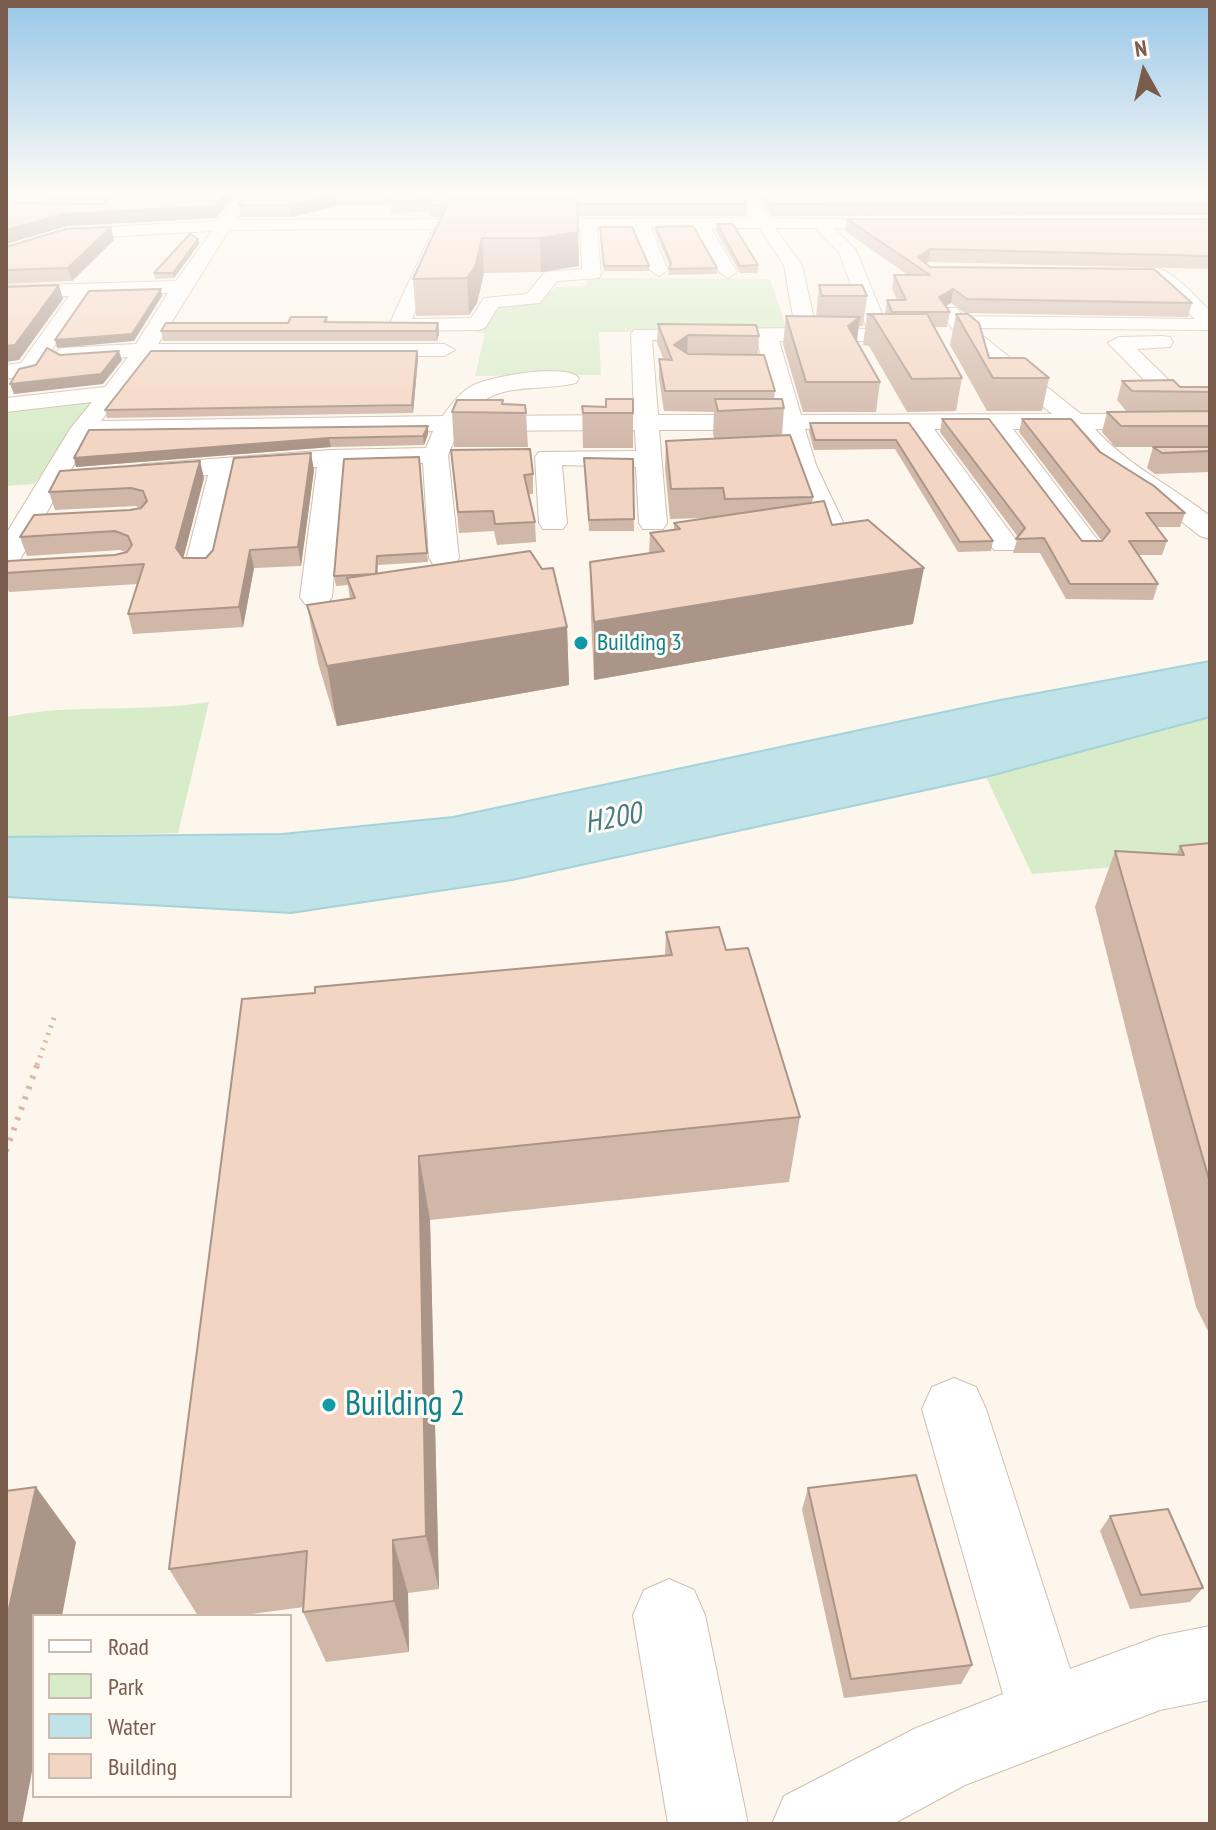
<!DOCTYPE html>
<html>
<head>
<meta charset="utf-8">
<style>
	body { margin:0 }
	#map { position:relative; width:1216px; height:1830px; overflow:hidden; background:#fdf6ec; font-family:"PT Sans Narrow",sans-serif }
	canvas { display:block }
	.frame { position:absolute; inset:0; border:8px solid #7a5c4d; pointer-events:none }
	.legend { position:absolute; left:32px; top:1614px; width:260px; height:184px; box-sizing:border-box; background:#fffaf3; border:2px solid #cabbb1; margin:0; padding:10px 14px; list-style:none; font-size:24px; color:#7a5c4d }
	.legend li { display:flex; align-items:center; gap:16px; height:40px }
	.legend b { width:40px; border:2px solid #cabbb1 }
	.north { position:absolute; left:1104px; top:32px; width:80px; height:80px; -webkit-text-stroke:6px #fffaf3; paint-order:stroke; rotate:352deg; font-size:22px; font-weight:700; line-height:32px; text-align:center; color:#7a5c4d }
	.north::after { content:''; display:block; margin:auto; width:28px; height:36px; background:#7a5c4d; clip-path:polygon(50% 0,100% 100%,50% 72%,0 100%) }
</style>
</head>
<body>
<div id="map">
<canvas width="1216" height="1830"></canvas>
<div class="frame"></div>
<ul class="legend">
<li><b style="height:10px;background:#fff"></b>Road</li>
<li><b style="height:22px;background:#d8ecc9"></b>Park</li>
<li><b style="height:22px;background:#bfe3e8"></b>Water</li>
<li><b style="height:22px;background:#f3d5c3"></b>Building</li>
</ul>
<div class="north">N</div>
</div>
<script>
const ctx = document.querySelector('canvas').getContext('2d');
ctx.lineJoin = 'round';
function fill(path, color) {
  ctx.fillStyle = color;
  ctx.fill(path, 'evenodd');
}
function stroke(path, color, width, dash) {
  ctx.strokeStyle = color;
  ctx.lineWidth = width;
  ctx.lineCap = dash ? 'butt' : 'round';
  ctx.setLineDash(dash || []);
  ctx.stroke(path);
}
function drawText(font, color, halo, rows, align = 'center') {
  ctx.font = font + ' "PT Sans Narrow",sans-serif';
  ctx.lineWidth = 6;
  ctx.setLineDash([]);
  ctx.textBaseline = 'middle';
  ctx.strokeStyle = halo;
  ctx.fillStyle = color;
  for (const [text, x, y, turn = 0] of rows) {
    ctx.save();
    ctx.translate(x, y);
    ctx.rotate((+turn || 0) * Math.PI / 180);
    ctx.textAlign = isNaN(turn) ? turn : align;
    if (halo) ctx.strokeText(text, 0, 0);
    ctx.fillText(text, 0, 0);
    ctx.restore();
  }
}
fill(new Path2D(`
	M601,278L770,279L788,332H599L601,375L475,376L485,333L475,332L499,304L538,302L556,287L586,286L587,280Z
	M98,398L34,484L6,486V403Z
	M209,702L178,833L6,837V717C73,703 141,713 209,702Z
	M1210,717V859L1032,874L986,777Z`), '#d8ecc9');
const water = new Path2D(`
	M1210,661V717L986,777L512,880L291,913L6,897V837L282,834L453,817L995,701Z`);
fill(water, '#bfe3e8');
stroke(water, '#a5d3da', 2);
const minor = new Path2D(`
	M240,190H255L236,220L752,218L742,204L750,199L756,201L768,218L911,220L913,223L905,228H834L856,250L888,329H922L932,335L922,341H779L801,415L1052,414L961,340L940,312L943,308H957L963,316L1195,319L1152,279L1137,273C1159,251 1194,296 1210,311V330L973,328L1081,414H1210V428L1095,429C1127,465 1172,486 1210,516V539L1200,536L1152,498L1098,463L1069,429H1013L1103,547L1098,553H1078L988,429H934L1019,544L1014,550H994L909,429H805L816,465L843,522L839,528H819L815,522L790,465L781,430H659L667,523L663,529H643L639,523L636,467L562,465L567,523L563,529H543L539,523L535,457L539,452L636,451L635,430L458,431L448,455L459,558L455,564H433L429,558L423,463L343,465L332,597L327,604H305L300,597L317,467L235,473L214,568L210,574H188L184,568L208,475L144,480L135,478L131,472L135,466L144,464L331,450L426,448L433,431L90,436L21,558L17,564L6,567V534L70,429L92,402L6,412V398L105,387L128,357L62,362L51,355L62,348L136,344L168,293L89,295L36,373L6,379V365L21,363L69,296L6,298V286L176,281L212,231L69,239L6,258V247L67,229L219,221ZM580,228L582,269L545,272L527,294L484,298L471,318L412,319L447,236L444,232H432L389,325L399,331L478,330L485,328L498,307L540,303L557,281L599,278L601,274L597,228H634L650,270L659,276L668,270L651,228H695L719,272L728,278L737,272L711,228H759L784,265L795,328L634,330L631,334L634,415L467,416C496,379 535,393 576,383L579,378C567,363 491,376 474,385C460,392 451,404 443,416L101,421L151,356H444L455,350L444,344H158L229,230ZM775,228H815L839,252L867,329L816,328L802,265ZM652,340L757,341L777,415H658Z
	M1162,336L1170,337L1173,342L1170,347L1137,349L1178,389L1166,396L1158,394L1108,343L1119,337Z
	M954,1378L976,1387L986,1409L1070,1669L1160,1636L1210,1626V1700L1160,1710L965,1785L893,1824H772L784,1796L916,1728L1003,1694L922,1409L932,1387Z
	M669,1579L694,1590L705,1615L748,1824H668L633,1615L644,1590Z`);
stroke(minor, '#d1beb0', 2);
stroke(new Path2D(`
	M37,1065L55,1015`), '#d9b8a5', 5, [2, 6]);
stroke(new Path2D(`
	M6,1151L38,1063`), '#d9b8a5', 6, [3, 8]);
fill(minor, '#fff');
fill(new Path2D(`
	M41,190H238L217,218L67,226L6,244V204L18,203L103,204L106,201L104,200L44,201Z
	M249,190H1210V215L771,216L758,199L751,196L745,200L747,204L746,216H578L579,266L541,272L484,273L477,303L469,315L416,316L413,279L441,217H431L430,212L391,213L390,205L337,206L291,217H241L239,205Z
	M847,219H1210V269L928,262L926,263L930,267L1192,303L1188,317L965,313L951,303L945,306L950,312L947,327H934L962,378L956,411L907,412L869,346L863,345L867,314H885L887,300H897L892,289L894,275H908L845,231Z
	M717,224L758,265V273H740L716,231Z
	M600,227L649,266V271H604Z
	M656,227L717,268V274L668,275L670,266L655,232Z
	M198,239L199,244L174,278L155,279L154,273Z
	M114,240L72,281L6,284V247Z
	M819,285L867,296L863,326H859L857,342L880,382L876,412H803L783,344L786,316L816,317Z
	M956,314L989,358L1049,378L1042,411H987L950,345Z
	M327,317L328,322L438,323L439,333L437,341H163L161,331L288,323Z
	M658,324L759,336L758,355L775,391L774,399L784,408L782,435L813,497L812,503L913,624L594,680L591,618L590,562L649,553L650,533L674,530V523L703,518L670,519L665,469L666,441L714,438L713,433L714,412L664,411L659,379V359L664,360L657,343Z
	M417,351L418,359L413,413L107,418L105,410Z
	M1122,381L1180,387H1210V472L1155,474L1147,468L1153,447H1115L1102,432L1107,412L1126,411L1117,400Z
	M503,405L526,413L528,447H454L452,412Z
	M582,406L633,413V448H583Z
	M942,419L1082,541H1102L1019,432L1022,419L1100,452L1185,513L1180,527H1157L1167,541L1162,555H1139L1158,584L1153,600L1066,599L1040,553H1013L1018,537L940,432Z
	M810,423H909L993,541L991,551L958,552L895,449L814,450L809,432Z
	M428,426V434L424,445L331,447L76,467L74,458Z
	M451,450L533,474V494H529L535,522L536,542L497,545L494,531L459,533Z
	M419,457L428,562L378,565V574L567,627L569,685L337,726L318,663L307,605L350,599L348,585L336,586L334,576Z
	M584,458L633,459L634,531H589Z
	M314,470L301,566L254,568L243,627L133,634L128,614L138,584L9,592L6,584V565L115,555L126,552L120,550L27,556L20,537L141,508L136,506L55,510L49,492L204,478L183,558H206Z
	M1210,843V1335L1196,1307L1095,907L1115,851L1176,855L1180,846Z
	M666,932L726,950L800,1117L789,1182L430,1220L439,1589L408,1593L409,1652L326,1662L303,1612L304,1607L236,1616H198L169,1569L315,993L665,956Z
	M808,1488L972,1665L961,1684L844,1698L802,1510Z
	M1110,1516L1203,1588L1190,1602L1130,1609L1100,1531Z`), '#d1b7a8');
fill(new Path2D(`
	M227,190H238L217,218L67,226L6,244V230L64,214Z
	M742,190H751V196L739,203L740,192Z
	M335,194L337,206L291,217L289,205Z
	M111,227L114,240L72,281L68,268Z
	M578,232L579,266L541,272L540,238Z
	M482,238L484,273L477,303L469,315L467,278Z
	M198,239L199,244L174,278L173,273Z
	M930,249L928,262L919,268L918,257Z
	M59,285L63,299L19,360L6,362V346Z
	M161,289L162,296L134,341L57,348L55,340Z
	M953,289L951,303L937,311L939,297Z
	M860,317L856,345L848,326Z
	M438,323L439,333L437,341L436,331Z
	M688,335L687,354L674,345Z
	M119,351L122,360L103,384L14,394L10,384Z
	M417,351L418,359L413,413L412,405Z
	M428,426V434L424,445L423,436Z
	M329,438L331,447L76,467L74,458Z
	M311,453L314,470L301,566L298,547Z
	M200,461L204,478L181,567L176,548Z
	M250,550L254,568L243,627L239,607Z
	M924,568L913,624L594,680V622Z
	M567,627L569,685L337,726L327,666Z
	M419,1156L430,1220L439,1589L426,1536Z
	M36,1487L76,1542L62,1616H34V1761L22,1824H6V1622Z
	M393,1540L408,1593L409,1652L394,1601Z`), '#aa9588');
const building = new Path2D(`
	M104,190H227L215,206L64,214L6,230V204L13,199L18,203L103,204L112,195Z
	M249,190H742L740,192L747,204H577V200H449L447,205H430V200L389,201L391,194H335L289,205H239Z
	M761,190H1210V203L771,204Z
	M449,200H577L578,232L540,238H482L475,267L467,278L413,279Z
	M847,219H1210V256L930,249L918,257L930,267L1154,269L1192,303L967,299L953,289L939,297L950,312H892L887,300H906L894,275H930Z
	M717,224H733L758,265L740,266Z
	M693,226L717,268L669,269L671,263L656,227Z
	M111,227L68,268L6,270V247L66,229Z
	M600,227H632L649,266H604Z
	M190,234L198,239L173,273H154Z
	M59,285L15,345L6,346V287Z
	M819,285H862L867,296H822Z
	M161,289L132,334L55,340L89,291Z
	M867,314H927L962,378L912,379L873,316Z
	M956,314H968L979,323L989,358H1025L1049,378H993Z
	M786,316L860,317L848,326L880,382H806Z
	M291,317H327L324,322L438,323L436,331H161L166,323H288Z
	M658,324L756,325L759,336L688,335L674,345L688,354L764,355L775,391H665L659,359L672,360Z
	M47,348L60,355L119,351L101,374L10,384L19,369L36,365Z
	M151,351H417L412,405L105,410Z
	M1173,380L1180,387H1210V392L1132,391L1122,381Z
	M606,399H633V413H583L582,406L606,407Z
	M715,399H782L784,408L718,411Z
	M457,400H503L502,404L525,405L526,413L452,412Z
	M1210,411V426H1121L1107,412Z
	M942,419H989L1082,541H1102L1110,531L1022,419H1071L1100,452L1154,486L1185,513H1146L1167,541H1129L1158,584H1070L1044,538L1016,539L1025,528Z
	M810,423H909L993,541L960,542L896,440H815Z
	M428,426L423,436L329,438L74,458L89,430Z
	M790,435L813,497L725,499L723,488L671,489L666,441Z
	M1153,447H1210V451L1162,453Z
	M530,449L533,474L524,475L535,522L495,524L493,511L458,512L451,450Z
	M311,453L298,547L250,550L239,607L128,614L144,564L6,573V565L8,561L115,555L127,552L132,545L128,536L115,531L20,537L34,515L130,510L141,508L147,501L143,491L131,488L49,492L60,471L200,461L176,548L183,558H206L213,550L234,458Z
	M419,457L427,553L377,556L376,574L334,576L344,459Z
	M584,458L633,459L634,519L589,520Z
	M824,501L832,525L868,520L924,568L594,622L590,562L664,551L650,533L680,529L674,523Z
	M530,551L542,569L553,568L567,627L327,666L307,605L355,598L347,578Z
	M1210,843V1183L1115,851L1184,855L1180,846Z
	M719,927L726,950L748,948L800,1117L419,1156L426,1536L393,1540L394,1601L303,1612L307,1551L169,1569L242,999L315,993V987L672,955L666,932Z
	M916,1475L972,1665L851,1679L808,1488Z
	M36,1487L6,1622V1491Z
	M1168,1509L1203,1588L1141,1595L1110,1516Z`);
fill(building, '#f3d5c3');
stroke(building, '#aa9588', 2);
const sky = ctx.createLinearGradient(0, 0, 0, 447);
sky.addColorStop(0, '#97c7e8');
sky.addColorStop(0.43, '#fefbf6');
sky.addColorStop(1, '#fefbf600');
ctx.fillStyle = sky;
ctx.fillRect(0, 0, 1216, 447);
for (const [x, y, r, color] of [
	[581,643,8,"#0f9aa8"],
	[329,1405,8,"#0f9aa8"]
]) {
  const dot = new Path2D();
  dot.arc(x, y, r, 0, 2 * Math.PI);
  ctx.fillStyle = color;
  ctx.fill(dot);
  stroke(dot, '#fffaf3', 3);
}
drawText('24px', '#0d838f', '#fffaf3', [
	["Building 3",597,643]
], 'left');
drawText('italic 30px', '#437c86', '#fffaf3', [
	["H200",613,819,-11]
]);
drawText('34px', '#0d838f', '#fffaf3', [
	["Building 2",345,1405]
], 'left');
</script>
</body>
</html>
